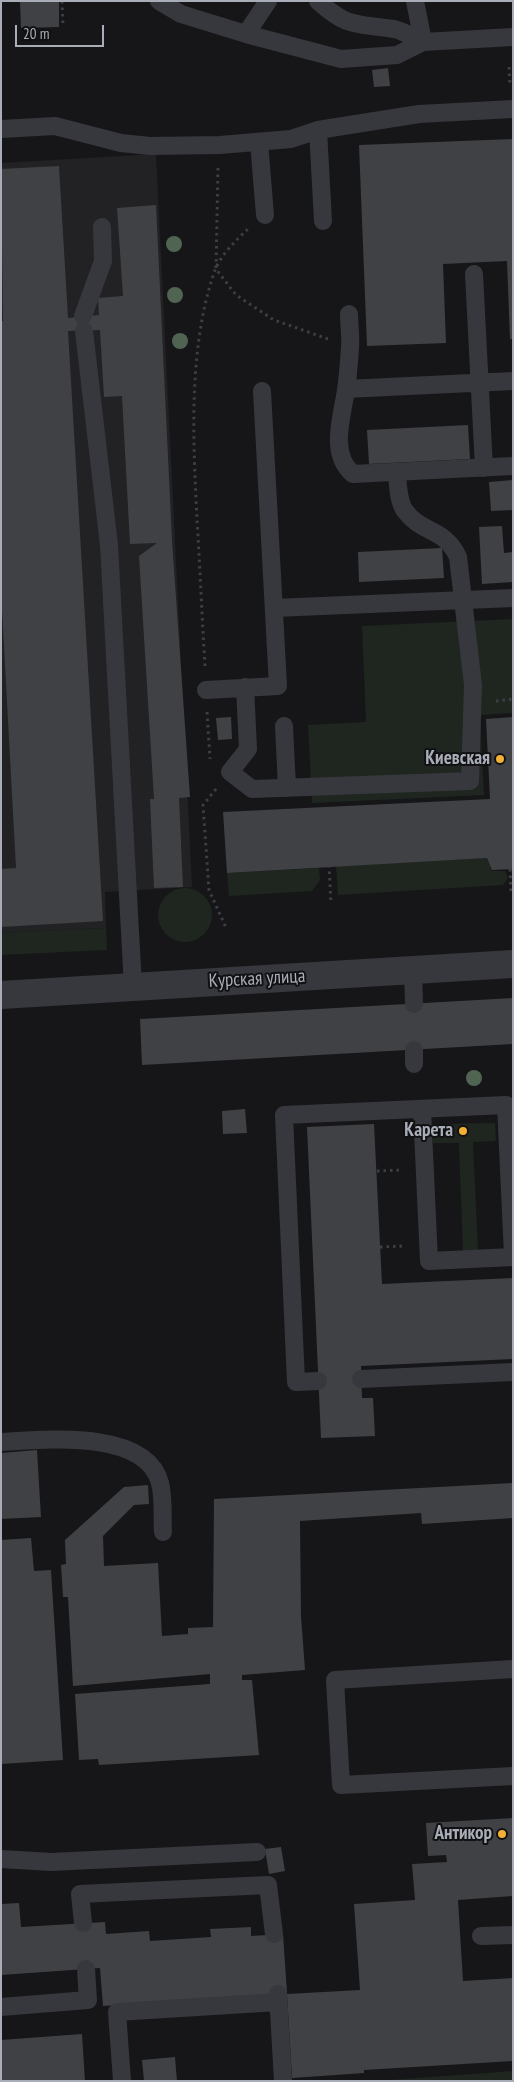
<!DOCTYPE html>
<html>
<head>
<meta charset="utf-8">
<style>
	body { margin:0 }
	#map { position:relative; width:514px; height:2082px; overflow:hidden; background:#161618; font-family:"PT Sans Narrow",sans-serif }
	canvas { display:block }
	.frame { position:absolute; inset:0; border:2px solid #a8adb8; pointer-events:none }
	.scale { position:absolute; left:15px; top:25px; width:89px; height:22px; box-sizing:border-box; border:2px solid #a8adb8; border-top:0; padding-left:6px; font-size:15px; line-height:18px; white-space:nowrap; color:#a8adb8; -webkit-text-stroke:4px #111113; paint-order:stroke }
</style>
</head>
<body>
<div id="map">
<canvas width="514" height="2082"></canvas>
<div class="frame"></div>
<div class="scale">20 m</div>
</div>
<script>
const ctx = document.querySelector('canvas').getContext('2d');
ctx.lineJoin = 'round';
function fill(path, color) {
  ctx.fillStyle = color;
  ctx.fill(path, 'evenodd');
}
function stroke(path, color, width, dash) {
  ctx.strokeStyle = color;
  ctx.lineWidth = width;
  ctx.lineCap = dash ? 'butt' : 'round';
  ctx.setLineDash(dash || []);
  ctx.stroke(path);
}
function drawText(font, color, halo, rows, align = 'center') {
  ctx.font = font + ' "PT Sans Narrow",sans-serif';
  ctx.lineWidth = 4;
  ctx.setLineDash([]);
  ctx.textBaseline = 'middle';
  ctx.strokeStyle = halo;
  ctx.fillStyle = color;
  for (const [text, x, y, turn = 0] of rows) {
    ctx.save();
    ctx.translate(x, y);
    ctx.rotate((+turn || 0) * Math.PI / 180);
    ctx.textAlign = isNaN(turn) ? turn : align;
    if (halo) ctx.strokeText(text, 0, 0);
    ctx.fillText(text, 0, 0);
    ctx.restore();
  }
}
fill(new Path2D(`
	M156,154L192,887L105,892L106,928L1,933V163Z`), '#222225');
fill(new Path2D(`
	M513,619V713L480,715L484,795L312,803L308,725L366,722L362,626Z
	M487,858L492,871H505L508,878L503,885L338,895L336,866Z
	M319,868L320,880L312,891L229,896L227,873Z
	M158 915a27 27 0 1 1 54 0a27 27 0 1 1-54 0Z
	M106,928L107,950L1,955V933Z
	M495,1123L496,1141L473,1142L478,1251L463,1252L459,1143H433L432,1124Z
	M513,2071V2081H376Z`), '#1e261f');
fill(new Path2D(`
	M20,1H59V27L21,28Z
	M388,68L390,86L374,87L372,70Z
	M513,139V339H510L507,261L443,264L446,343L367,346L359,145Z
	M59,166L68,318L99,315L98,298L123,296L117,208L156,205L172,541L190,797L179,798L183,887L154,888L150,799H154L139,556L157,543L130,544L122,396L104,397L100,330L68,331L103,921L1,927V869L16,868L1,591V321H3L1,169Z
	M468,425L470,459L369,464L367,430Z
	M513,480V510L491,511L489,482Z
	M502,526L504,553L513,552V582L482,584L479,527Z
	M442,548L444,578L359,582L358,552Z
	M231,717L232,739L218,740L216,718Z
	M513,717V869L492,870L487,858L227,873L223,812L490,799L486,719Z
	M513,998V1044L142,1065L140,1019Z
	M245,1109L247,1133L223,1134L222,1111Z
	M374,1124L382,1284L513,1278V1359L361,1366L362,1398H373L375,1436L321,1438L307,1127Z
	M37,1450L41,1517L1,1519V1453Z
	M513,1483V1518L422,1524L421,1513L300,1521L301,1616L305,1670L242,1675V1680H252L259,1755L99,1765L98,1759L79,1760L75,1694L210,1684V1674L73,1686L68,1597H63L61,1565L66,1564L65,1540L124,1487L148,1485L149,1504L134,1505L103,1536L104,1566L158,1563L162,1636L188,1634V1628L213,1627L214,1499Z
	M31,1538L34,1571L51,1570L63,1760L1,1764V1540Z
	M513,1818V1896L458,1900L463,1981L513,1978V2061L364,2070V2073L292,2078L287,1994L360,1990L354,1904L415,1900L412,1864L447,1862L446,1855L428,1856L426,1823Z
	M281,1847L285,1871L269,1874L265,1849Z
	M19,1903L21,1927L105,1922L106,1934L149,1931L150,1941L211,1937L210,1929L251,1927V1936L283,1934L287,1993L103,2006L100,1968L1,1975V1904Z
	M82,2034L85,2081H1V2040Z
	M175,2057L177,2081H144L142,2060Z`), '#404145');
stroke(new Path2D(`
	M62,1L63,26
	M509,67L510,86
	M218,168L216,269L236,295L274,320L328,339
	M205,666C202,617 200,568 197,519C193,439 188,347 215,270C221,255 236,240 248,229
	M496,701L513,699
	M207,712L210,759
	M216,789L203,805L209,890L227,930
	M329,865L331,903
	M510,869L511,891
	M377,1171L401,1170
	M380,1247L404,1246`), '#3d3f44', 3, [2.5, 4]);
stroke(new Path2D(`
	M159,1L181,14L246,34L341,59L397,55L423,42L513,37
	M318,1C349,29 356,23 394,29C404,31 414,38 423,42
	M415,1L423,42
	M246,34L268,1
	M1,129L55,126L121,143L150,146L220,145L291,139L318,130L419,114L513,109
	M318,130L323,221
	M259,142L265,215
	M474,274L484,468
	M349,314C349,325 351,337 350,348C349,362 348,377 346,390C342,417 329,454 353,474L513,466
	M83,316L103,261L102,227
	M84,331L109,545L133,987
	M346,389L513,381
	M274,608L513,598
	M245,687L248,749L230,772L252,789L470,781L473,685L458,557C445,528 422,534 405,511C398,501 398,485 397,473
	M206,690L278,686L262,391
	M284,726L287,788
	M413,970L414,1004
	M414,1050V1064
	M422,1109L429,1261L513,1257
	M361,1379L513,1372
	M318,1381L296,1382L284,1115L506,1105L513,1255
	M1,1442C42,1440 146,1428 160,1483C164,1498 162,1517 163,1532
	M513,1669L335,1680L341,1785L513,1776
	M1,1859L51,1862L257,1852
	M83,1923L80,1894L268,1885L274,1934
	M481,1936L513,1935
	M278,1994L283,2081
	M1,2007L88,2000L86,1969
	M122,2081L117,2012L278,2002`), '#37383d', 18);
stroke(new Path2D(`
	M1,995L513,964`), '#37383d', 28);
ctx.fillStyle = '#506452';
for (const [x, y] of [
	[174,244],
	[175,295],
	[180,341],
	[474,1078]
]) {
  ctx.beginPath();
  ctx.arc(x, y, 8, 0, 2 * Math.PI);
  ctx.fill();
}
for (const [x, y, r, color] of [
	[500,759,5,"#f2b134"],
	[463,1131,5,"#f2b134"],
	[502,1834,5,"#f2b134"]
]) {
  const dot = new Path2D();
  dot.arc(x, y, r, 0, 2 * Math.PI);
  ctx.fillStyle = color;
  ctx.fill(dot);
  stroke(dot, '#111113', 2);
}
drawText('bold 19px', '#a8adb8', '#111113', [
	["Киевская",490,759],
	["Карета",453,1131],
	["Антикор",492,1834]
], 'right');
drawText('19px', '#a8adb8', '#111113', [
	["Курская улица",257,979,-3]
]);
</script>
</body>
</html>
